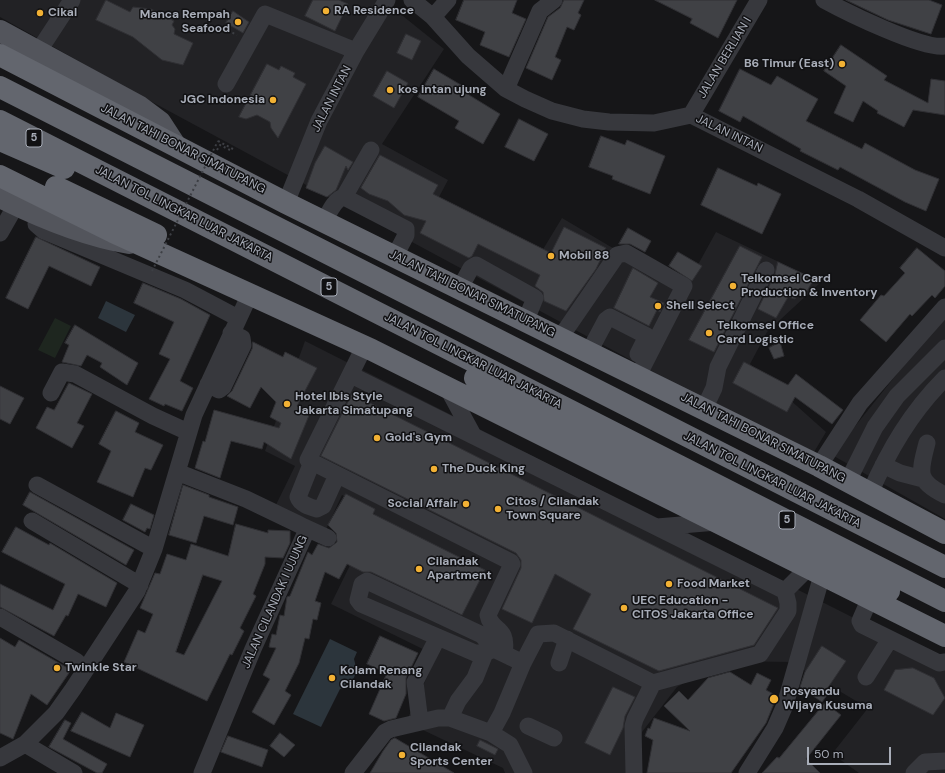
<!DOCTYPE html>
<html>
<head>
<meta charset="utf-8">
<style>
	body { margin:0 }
	#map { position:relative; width:945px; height:773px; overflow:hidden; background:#161618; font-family:"DM Sans",sans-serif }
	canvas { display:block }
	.scale { position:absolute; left:807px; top:747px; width:84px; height:18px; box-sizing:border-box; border:2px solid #a8adb8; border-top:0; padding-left:5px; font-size:12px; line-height:14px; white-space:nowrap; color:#a8adb8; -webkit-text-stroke:3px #111113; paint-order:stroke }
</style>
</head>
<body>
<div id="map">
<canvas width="945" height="773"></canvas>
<div class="scale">50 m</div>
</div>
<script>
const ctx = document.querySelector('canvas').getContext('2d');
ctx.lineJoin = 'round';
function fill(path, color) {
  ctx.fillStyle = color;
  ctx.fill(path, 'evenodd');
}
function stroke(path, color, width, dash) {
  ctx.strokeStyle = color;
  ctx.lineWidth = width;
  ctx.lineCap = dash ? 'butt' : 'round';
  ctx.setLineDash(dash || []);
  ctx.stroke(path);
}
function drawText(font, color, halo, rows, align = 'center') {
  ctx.font = font + ' "DM Sans",sans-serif';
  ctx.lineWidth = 3;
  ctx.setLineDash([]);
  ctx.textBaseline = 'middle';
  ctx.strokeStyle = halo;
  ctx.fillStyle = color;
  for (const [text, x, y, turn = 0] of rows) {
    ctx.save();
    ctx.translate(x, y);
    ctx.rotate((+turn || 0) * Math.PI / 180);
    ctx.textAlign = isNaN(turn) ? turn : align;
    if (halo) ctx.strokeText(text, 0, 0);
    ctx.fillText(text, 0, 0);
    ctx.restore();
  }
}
fill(new Path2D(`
	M0,0H383L444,49L382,144L448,180L439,197L542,251L562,218L684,290L716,232L821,282L767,332L750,364L826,432L811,457L141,96L0,17Z
	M945,314V519L832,455Z
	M305,341L945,664V773H859L832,754L868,708L790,662L723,661L677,687L642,732L636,773H505L503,768L406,722L437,656L331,604L375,514L342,495L321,540L269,519L295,466L265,451Z`), '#222225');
fill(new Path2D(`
	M55,318L71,326L55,358L38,350Z`), '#1e261f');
fill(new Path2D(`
	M106,301L135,315L126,332L98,318Z
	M330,639L357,652L354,659L357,671L350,686L340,689L321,727L293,714Z`), '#2c353c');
const building = new Path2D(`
	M106,0L130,12L133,7L151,9L174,21L172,25L175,29L174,34L193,43L183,65L162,60L133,37L96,20Z
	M313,0H339L348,4L335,31L305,16Z
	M464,0H517L512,13L526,19L509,57L480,45L485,32L456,20Z
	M564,0H584L578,13L581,15L574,30L567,27L555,57L561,60L552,80L526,68L548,17L560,8Z
	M655,0H737L718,38L690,23L692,19Z
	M846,0H929L942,5L931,34L888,20Z
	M233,11L249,22L243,33L226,23Z
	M406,34L421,41L412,60L397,53Z
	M841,45L887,76L884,80L928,103L931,79L945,81V115L913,110L904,127L877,113L878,111L863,101L853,122L834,113L846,86L824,71Z
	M267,64L279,70L281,66L295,73L293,77L306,84L278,138L271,128L270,122L257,115L246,119L239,117Z
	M434,69L471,91L469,95L500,114L483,144L455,128L459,121L418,97Z
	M740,69L771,85L777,76L818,99L806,121L862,149L865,143L915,170L939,179L926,211L905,202L840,167L838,170L800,151L801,149L743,116L740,122L719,111Z
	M387,71L408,83L394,108L373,96Z
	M519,119L548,134L534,161L505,147Z
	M601,136L625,145L627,140L665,156L650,194L612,179L613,176L589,167Z
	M325,146L353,162L348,170L346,166L336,190L327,197L306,188L315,163Z
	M380,155L438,185L433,194L551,253L564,227L606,248L596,269L566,311L544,301L543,292L535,286L540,275L478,244L472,256L469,258L420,233L426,221L404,215L388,201L369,194L361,188Z
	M718,168L757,186L758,183L781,194L762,234L701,205Z
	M628,228L651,241L645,252L630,244H619Z
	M36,237L100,267L91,286L49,266L28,309L6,298Z
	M740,246L762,257L714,352L689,340Z
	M917,248L945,271V286L935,298L932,295L912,316L910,314L886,342L860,320L881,295L884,296L905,273L900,268Z
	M678,252L702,266L692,281L669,266Z
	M778,262L814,279L807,291L800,288L795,299L788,297L776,318L758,309L775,274Z
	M633,268L658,283L650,297L664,303L660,312L657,310L649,326L614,308Z
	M143,283L181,299L210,315L180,381L193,388L182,411L165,404L164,406L149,399L170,359L159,354L174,322L134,303Z
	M75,325L138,363L127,385L100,367L102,363L87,355L81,366L62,362L69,345L65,343Z
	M253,342L283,357L285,352L317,368L297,406L310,413L291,459L264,442L262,449L231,441L220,478L195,468L203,441L205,442L214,410L279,428L281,423L270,417L276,402L261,387L250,408L227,396L232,391L252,349Z
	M780,342L784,356L774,359L769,348Z
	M744,362L788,385L796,374L843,410L832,424L795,397L787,412L733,383Z
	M69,383L92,394L77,423L84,426L72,448L36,428L47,407L54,410Z
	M0,386L24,398L10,424L0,419Z
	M352,394L778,608L754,645L659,671L573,629L591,594L555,574L532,623L502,609L521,568V560L516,553L321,456Z
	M116,411L139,423L135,432L163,445L151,470L145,468L133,497L97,482L111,451L99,444Z
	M183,485L209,495V497L238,507L233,525L204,516L196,543L169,535Z
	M30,492L134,550L126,565L23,505Z
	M346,494L375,509L373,514L485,570L462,615L371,572H363L347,564L339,579L325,572L315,601L321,603L317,620L313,619L309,639L305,638L299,663L285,691L291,695L274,725L252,712L270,679L263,675L276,648L269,647L272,634L276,635L280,615L284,616L287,597L290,596L308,552L312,555L318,544L329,548L337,542L336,533L328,525Z
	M131,504L154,515L150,529L147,528L145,532L123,520Z
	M236,524L268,533V530L290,531V543L283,558L265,557V564L253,594L256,596L240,628L244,631L232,655L230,654L207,701L124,662L138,630L145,633L153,614L140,608L155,573L160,574L167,554L186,560L191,544L228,556ZM203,575L222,581L184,655L176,652Z
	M16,527L49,545L50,543L117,583L106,607L78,594L68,616L66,615L54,636L0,607V584L53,610L65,584L2,552Z
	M380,636L418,653L406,678V694L396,718L384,721L369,714L387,673L367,664Z
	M0,638L15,647L19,640L71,670L47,705L31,694L13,739L0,733Z
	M822,646L846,661L827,689L830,691L822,702L800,687L805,672Z
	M913,668L934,678L945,698L933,715L884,690L895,670Z
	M730,672L751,685L757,673L771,680L766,690L777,696L766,723L731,773H647L653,740L645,736L648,728L650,729L654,718L690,731L664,706L679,691L688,700L708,678Z
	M613,687L635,697L625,716L623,728L610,755L585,743Z
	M825,703L841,715L806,759L820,773H762L777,757L779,758Z
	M82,712L110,728L116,713L144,725L130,757L71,731Z
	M65,720L71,723L63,739L107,764L102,773H97L49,747Z
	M280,733L295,745L284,757L270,746Z
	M228,736L268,750L262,767L221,752Z
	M395,738L454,773H370L383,751L391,740Z
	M480,740L498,749L495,755L477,746Z`);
fill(building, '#404145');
stroke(building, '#303034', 1);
stroke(new Path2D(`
	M219,26L237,35
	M218,141L233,149L232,151
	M217,150L220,145L232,151`), '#3d3f44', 2, [2, 3]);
stroke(new Path2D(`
	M412,0L433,17L468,56L506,89L525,99L552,111L583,119L609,122L654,123L691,115L858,199L945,248
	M824,0C846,12 923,50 945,46
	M433,17L448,0
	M38,52L72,0
	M226,84L265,14L356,51
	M506,89L540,11L554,0
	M691,115L759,0
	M344,197L371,150
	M286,203L319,121L356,51L387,0
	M37,213L36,224L44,231L185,290L238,318
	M324,222C329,213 334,199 344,197L406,229V235L395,256
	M0,233L16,205
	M460,288L471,268L476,265L535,298L526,320
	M560,338L617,255L626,253L684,286L638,376
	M364,347L308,460L511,562L512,564L488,615C491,632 509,625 504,654
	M589,352L606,320L610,317L647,336L638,354
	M351,375L785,591L788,603V611L760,654L653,683L554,633L538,634L523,663L494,649L482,635L367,581L362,584L358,600L361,604L475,653H485L494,649
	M208,384L219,390L223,387L243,345L242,338L231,333
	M447,387L473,435
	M51,393L62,372L75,374L153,416L188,432
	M704,409L714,388L718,367L766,270
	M927,443C920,471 915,481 945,495
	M312,462L298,497C300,504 310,507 317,509L323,506L337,475
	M883,465L900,473L923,479
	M819,466L860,403L945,307
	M177,472L246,499L298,524L304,527L306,532L253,649L202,773
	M848,481L875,427L897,396L945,348
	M37,485L154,549
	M870,493C889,450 911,412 945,378
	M32,521L140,585
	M304,527L328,538
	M657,527L717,522
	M785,591L808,568
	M870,598L860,621L862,625L939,663L945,662
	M0,617L76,661L85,669
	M559,663L567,639
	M866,677L890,639
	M450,718L458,701L475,678L485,653
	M420,722L415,682L438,637
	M528,726L554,738
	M491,733L510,745L524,773
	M25,744L74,773
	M0,758L25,744L56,713L73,689L137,591L154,549L194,415L250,294
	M353,773L385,732L391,729L438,718H450L491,733L502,713L523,663
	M634,773L633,726L635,719L653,683
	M747,773L775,728L785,705L822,575
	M914,773L925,762L945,761`), '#37383d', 17);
stroke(new Path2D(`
	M0,31L140,107L160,122L175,145
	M0,197C38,216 87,236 129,243`), '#53555c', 22);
stroke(new Path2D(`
	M0,55L286,203L819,466L945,533
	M0,87L945,567
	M0,121L945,601
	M0,140L64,168
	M0,176L113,232L372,350L945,636
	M56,187L156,235
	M475,378L889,591`), '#63666e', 22);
stroke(new Path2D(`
	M152,271L218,141`), '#3d3f44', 2, [2, 3]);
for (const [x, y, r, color] of [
	[326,11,4,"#f2b134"],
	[40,13,4,"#f2b134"],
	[238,22,4,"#f2b134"],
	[842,64,4,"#f2b134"],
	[390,90,4,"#f2b134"],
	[273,100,4,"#f2b134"],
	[551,256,4,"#f2b134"],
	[733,286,4,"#f2b134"],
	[658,306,4,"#f2b134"],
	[709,333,4,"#f2b134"],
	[287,404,4,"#f2b134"],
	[377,438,4,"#f2b134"],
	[434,469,4,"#f2b134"],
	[466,504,4,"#f2b134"],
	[498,509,4,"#f2b134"],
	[419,569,4,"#f2b134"],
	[669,584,4,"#f2b134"],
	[624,608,4,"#f2b134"],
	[57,668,4,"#f2b134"],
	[332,678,4,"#f2b134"],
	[774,699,5,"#f2b134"],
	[402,755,4,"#f2b134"]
]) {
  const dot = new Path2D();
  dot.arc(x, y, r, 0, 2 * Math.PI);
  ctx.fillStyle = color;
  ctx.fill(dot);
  stroke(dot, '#111113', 1.5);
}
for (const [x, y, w] of [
	[34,138,16],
	[329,287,16],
	[787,520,16]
]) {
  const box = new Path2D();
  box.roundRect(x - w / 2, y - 9, w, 18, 3);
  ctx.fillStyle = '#111113';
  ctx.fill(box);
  stroke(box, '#a8adb8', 1);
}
drawText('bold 11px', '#a8adb8', null, [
	["5",34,138],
	["5",329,287],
	["5",787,520]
]);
drawText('bold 12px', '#a8adb8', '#111113', [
	["RA Residence",334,11],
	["Cikal",48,13],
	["Manca Rempah",230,15,"right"],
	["Seafood",230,29,"right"],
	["B6 Timur (East)",834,64,"right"],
	["kos intan ujung",398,90],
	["JGC Indonesia",265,100,"right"],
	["Mobil 88",559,256],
	["Telkomsel Card",741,279],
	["Production & Inventory",741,293],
	["Shell Select",666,306],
	["Telkomsel Office",717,326],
	["Card Logistic",717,340],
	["Hotel Ibis Style",295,397],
	["Jakarta Simatupang",295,411],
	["Gold's Gym",385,438],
	["The Duck King",442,469],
	["Citos / Cilandak",506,502],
	["Town Square",506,516],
	["Social Affair",458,504,"right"],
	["Cilandak",427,562],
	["Apartment",427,576],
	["Food Market",677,584],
	["UEC Education -",632,601],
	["CITOS Jakarta Office",632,615],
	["Twinkle Star",65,668],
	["Kolam Renang",340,671],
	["Cilandak",340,685],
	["Posyandu",783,692],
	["Wijaya Kusuma",783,706],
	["Cilandak",410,748],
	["Sports Center",410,762]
], 'left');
drawText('12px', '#a8adb8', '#111113', [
	["JALAN BERLIAN I",725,58,-59],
	["JALAN INTAN",332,99,-63],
	["JALAN INTAN",729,134,26],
	["JALAN TAHI BONAR SIMATUPANG",183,149,27],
	["JALAN TOL LINGKAR LUAR JAKARTA",184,214,27],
	["JALAN TAHI BONAR SIMATUPANG",472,294,26],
	["JALAN TOL LINGKAR LUAR JAKARTA",473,361,27],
	["JALAN TAHI BONAR SIMATUPANG",763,438,27],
	["JALAN TOL LINGKAR LUAR JAKARTA",772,480,27],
	["JALAN CILANDAK I UJUNG",275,602,-66]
]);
</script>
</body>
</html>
